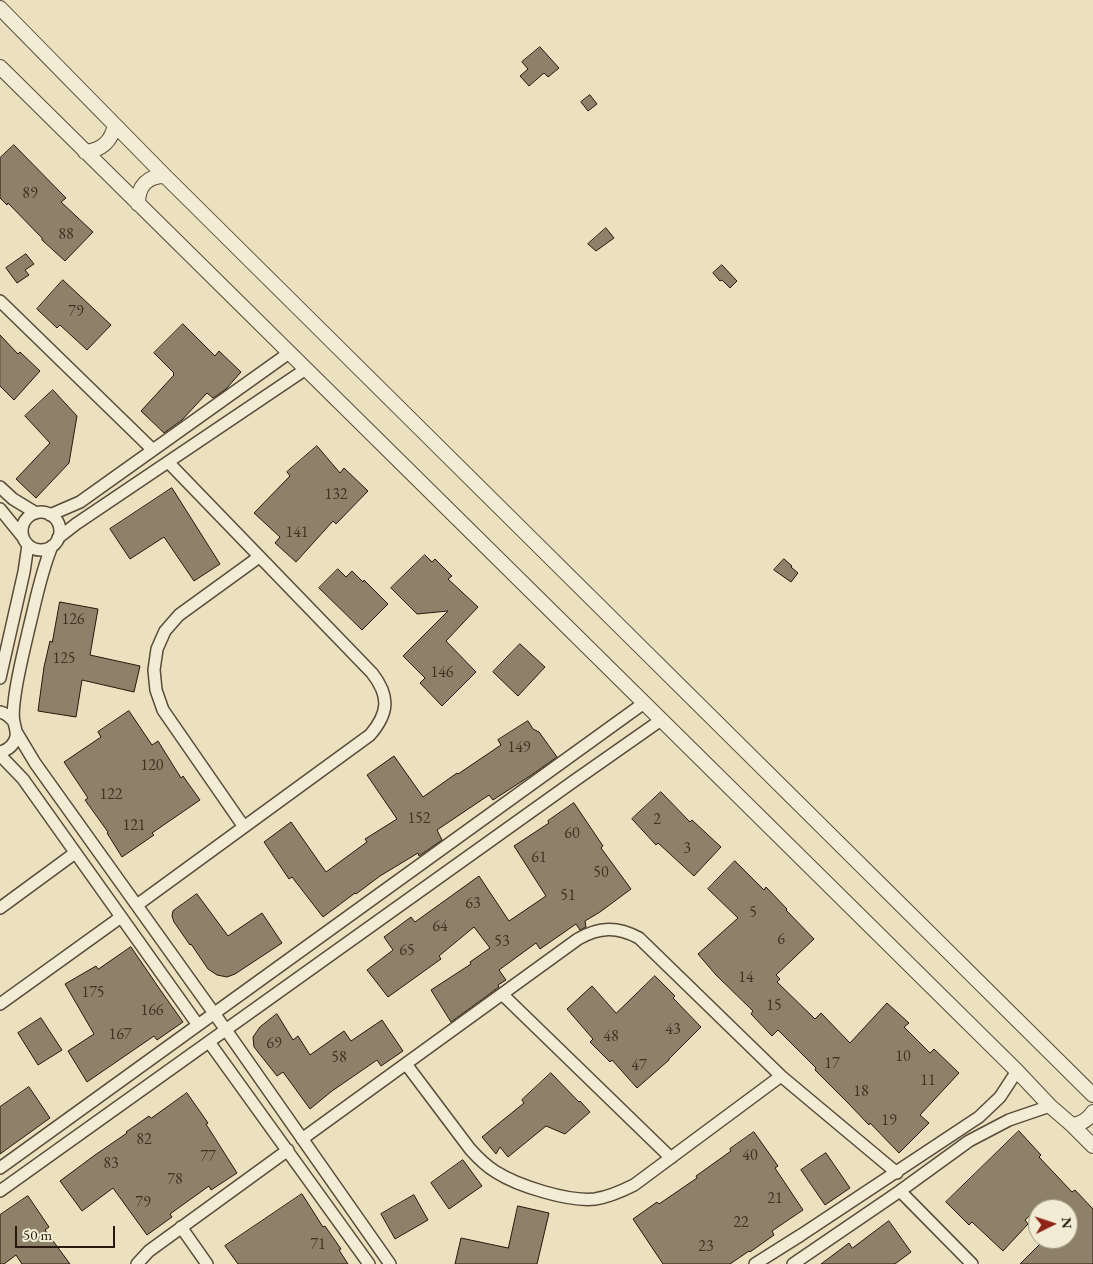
<!DOCTYPE html>
<html>
<head>
<meta charset="utf-8">
<style>
	body { margin:0 }
	#map { position:relative; width:1093px; height:1264px; overflow:hidden; background:#ebe1be; font-family:"EB Garamond",serif }
	canvas { display:block }
	.north { position:absolute; left:1028px; top:1199px; width:50px; height:50px; box-sizing:border-box; background:#f2ecd5; border:1px solid #a19785; border-radius:50%; rotate:86deg; font-size:14px; font-weight:700; line-height:20px; text-align:center; color:#28180d }
	.north::after { content:''; display:block; margin:auto; width:18px; height:22px; background:#8f2418; clip-path:polygon(50% 0,100% 100%,50% 72%,0 100%) }
	.scale { position:absolute; left:15px; top:1226px; width:100px; height:22px; box-sizing:border-box; border:2px solid #28180d; border-top:0; padding-left:6px; font-size:15px; line-height:18px; white-space:nowrap; color:#28180d; -webkit-text-stroke:4px #f2ecd5; paint-order:stroke }
</style>
</head>
<body>
<div id="map">
<canvas width="1093" height="1264"></canvas>
<div class="north">N</div>
<div class="scale">50 m</div>
</div>
<script>
const ctx = document.querySelector('canvas').getContext('2d');
ctx.lineJoin = 'round';
function fill(path, color) {
  ctx.fillStyle = color;
  ctx.fill(path, 'evenodd');
}
function stroke(path, color, width, dash) {
  ctx.strokeStyle = color;
  ctx.lineWidth = width;
  ctx.lineCap = dash ? 'butt' : 'round';
  ctx.setLineDash(dash || []);
  ctx.stroke(path);
}
function drawText(font, color, halo, rows, align = 'center') {
  ctx.font = font + ' "EB Garamond",serif';
  ctx.lineWidth = 4.5;
  ctx.setLineDash([]);
  ctx.textBaseline = 'middle';
  ctx.strokeStyle = halo;
  ctx.fillStyle = color;
  for (const [text, x, y, turn = 0] of rows) {
    ctx.save();
    ctx.translate(x, y);
    ctx.rotate((+turn || 0) * Math.PI / 180);
    ctx.textAlign = isNaN(turn) ? turn : align;
    if (halo) ctx.strokeText(text, 0, 0);
    ctx.fillText(text, 0, 0);
    ctx.restore();
  }
}
const building = new Path2D(`
	M540,47L559,68L548,77L544,73L529,86L520,76L528,69L522,62Z
	M590,95L597,104L588,111L581,102Z
	M14,145L66,198L61,202L93,232L65,261L42,240V238L8,203L7,205L0,198V158Z
	M606,228L614,238L596,251L588,244Z
	M26,254L34,264L25,270L29,275L17,283L6,268Z
	M722,265L737,281L730,288L722,280L720,281L713,273Z
	M63,280L111,325L87,350L60,325L57,328L37,309Z
	M183,324L215,356L219,351L241,372L226,389L213,398L207,393L182,420L164,433L141,411L174,375L173,374L174,373L154,353Z
	M0,335L18,354L20,352L40,371L14,400L0,386Z
	M53,390L77,416L69,463L36,498L16,479L50,443L25,416Z
	M317,446L340,473L344,468L368,491L336,524L333,521L296,562L275,543L280,537L254,513L290,476L287,472Z
	M172,488L220,564L194,581L164,537L130,559L110,529Z
	M425,555L432,562L435,559L452,576L448,579L478,607L446,641L476,672L442,706L420,683L425,678L403,656L448,611L417,614L391,588Z
	M784,559L792,566L791,567L798,573L791,582L774,570Z
	M338,569L346,577L352,571L363,582L364,580L388,604L362,630L319,588Z
	M60,602L98,609L90,655L140,666L134,692L82,680L76,717L38,711L44,667L50,641L52,642Z
	M520,644L545,667L518,696L493,672Z
	M129,711L152,745L158,741L181,778L183,776L200,800L152,833L154,835L122,857L107,833L108,832L85,800L88,798L64,762L101,737L98,732Z
	M528,721L533,729L539,732L557,757L530,776L493,800L489,795L437,830L442,840L419,856L418,853L380,876L356,894L355,893L323,917L292,877L289,879L264,842L291,822L326,872L367,842L365,839L397,819L367,775L394,756L423,797L457,773L458,774L501,745L498,740Z
	M661,792L690,822L692,820L721,847L694,876L658,843L656,845L632,819Z
	M574,803L603,846L601,848L631,889L600,912L585,921L586,927L580,930L576,924L540,949L536,943L499,970L506,980L498,985L499,987L451,1022L431,990L471,964L470,962L490,948L474,927L439,956L441,959L388,997L367,970L393,950L384,937L411,917L415,922L479,876L509,921L546,896L514,846L549,823L548,821Z
	M735,861L764,890L766,887L787,909L786,910L814,939L776,975L780,979L777,982L815,1019L821,1013L850,1043L887,1003L909,1023L904,1027L930,1053L934,1049L959,1073L920,1115L929,1123L899,1153L870,1123L869,1125L848,1103L815,1070L816,1068L778,1030L772,1036L751,1014L753,1011L716,975L698,954L738,918L708,889Z
	M197,894L228,936L262,913L282,943L235,974L227,977L217,975L208,969L191,944L190,945L174,922L172,916L173,911Z
	M131,947L161,991L183,1022L157,1040L154,1036L87,1082L68,1051L94,1034L65,984L96,966L98,969Z
	M655,976L675,996L673,998L701,1027L669,1059V1060L637,1088L612,1060L610,1062L590,1042L593,1039L567,1009L592,986L616,1013Z
	M277,1014L293,1040L298,1036L310,1055L344,1031L351,1041L382,1020L403,1051L381,1066L377,1060L332,1091L310,1109L283,1072L277,1076L254,1047L253,1037L260,1027Z
	M41,1018L62,1050L38,1065L18,1033Z
	M551,1073L579,1102L580,1101L590,1112L565,1134L546,1126L508,1157L500,1147L496,1154L482,1137L524,1103L522,1100Z
	M29,1087L50,1118L0,1154V1107Z
	M187,1093L208,1123L206,1124L237,1173L211,1190L209,1186L170,1214L172,1217L147,1235L113,1188L82,1211L60,1181L95,1155L127,1133L126,1132L149,1116L151,1118Z
	M1019,1131L1041,1155L1039,1157L1072,1192L1075,1190L1093,1209V1264H1020L1045,1239H1068V1209H1037L1025,1220L1028,1224L1003,1251L972,1222L969,1225L946,1202Z
	M754,1132L778,1166L775,1168L803,1210L772,1231L774,1235L750,1252L749,1251L730,1264H663L633,1219L657,1202L659,1204L697,1178L696,1176L731,1151L730,1149Z
	M826,1153L850,1188L825,1205L801,1170Z
	M463,1160L482,1186L449,1209L431,1183Z
	M302,1194L323,1227L325,1226L341,1249L339,1250L348,1264H238L225,1246Z
	M414,1195L428,1220L395,1239L381,1214Z
	M28,1196L49,1227L45,1230L70,1264H22L16,1255L4,1264H0V1215Z
	M518,1206L549,1213L537,1264H455L461,1238L508,1248Z
	M889,1221L911,1252L895,1264H821L849,1243L852,1248Z`);
fill(building, '#8d8169');
stroke(building, '#28180d', 1);
const minor = new Path2D(`
	M0,301L153,450
	M0,487L13,499L36,513
	M0,509L22,536
	M22 531a19 19 0 1 1 38 0a19 19 0 1 1-38 0Z
	M50,515L80,502L289,353
	M58,538L76,524L306,369
	M0,678L24,572L28,545
	M0,712C6,713 10,717 14,722
	M17,733L35,763L226,1030L390,1264
	M0,752C8,750 14,745 16,737C17,731 15,728 14,722C12,714 14,703 15,695C18,673 24,650 29,628C36,600 41,572 52,546
	M0,755L23,779L198,1025
	M244,827L163,710L156,690L154,670L157,649L165,631L179,615L259,557
	M137,905L370,735C389,713 390,696 372,673L168,462
	M0,908L75,853
	M502,994L671,1158
	M0,1004L121,917
	M209,1042L369,1264
	M406,1064L470,1149C478,1158 486,1166 496,1172C518,1186 569,1202 595,1199C609,1197 622,1191 634,1185L781,1076
	M302,1139L578,939C599,927 617,926 639,938L781,1076L897,1173
	M0,1168L644,703
	M0,1191L574,781L661,720
	M900,1191L972,1264
	M181,1227L207,1264
	M137,1264L149,1251L288,1150
	M755,1264L801,1235L979,1117L1000,1097L1017,1071
	M793,1264L900,1191L969,1141L1009,1120L1050,1106`);
const tertiary = new Path2D(`
	M0,8L165,176L1093,1095
	M0,67L1017,1071L1050,1106L1072,1125L1093,1146
	M85,152C102,150 111,142 115,125
	M138,204C138,186 147,176 165,176
	M1072,1125C1082,1124 1088,1120 1093,1112`);
stroke(minor, '#594a39', 14);
stroke(tertiary, '#594a39', 16);
stroke(minor, '#f2ecd5', 11);
stroke(tertiary, '#f2ecd5', 14);
drawText('16px', '#413224', null, [
	["89",30,194],
	["88",66,235],
	["79",76,312],
	["132",336,495],
	["141",297,533],
	["126",73,620],
	["125",64,659],
	["146",442,673],
	["149",519,748],
	["120",152,766],
	["122",111,795],
	["152",419,819],
	["2",657,820],
	["121",134,826],
	["60",572,834],
	["3",687,849],
	["61",539,858],
	["50",601,873],
	["51",568,896],
	["63",473,904],
	["5",753,913],
	["64",440,927],
	["6",781,940],
	["53",502,942],
	["65",407,951],
	["14",746,978],
	["175",93,993],
	["15",774,1006],
	["166",152,1011],
	["43",673,1030],
	["167",120,1035],
	["48",611,1037],
	["69",274,1044],
	["10",903,1057],
	["58",339,1058],
	["17",832,1064],
	["47",639,1066],
	["11",928,1081],
	["18",861,1092],
	["19",889,1121],
	["82",144,1140],
	["40",750,1156],
	["77",208,1157],
	["83",111,1164],
	["78",175,1180],
	["21",775,1199],
	["79",143,1203],
	["22",741,1223],
	["71",318,1245],
	["23",706,1247]
]);
</script>
</body>
</html>
